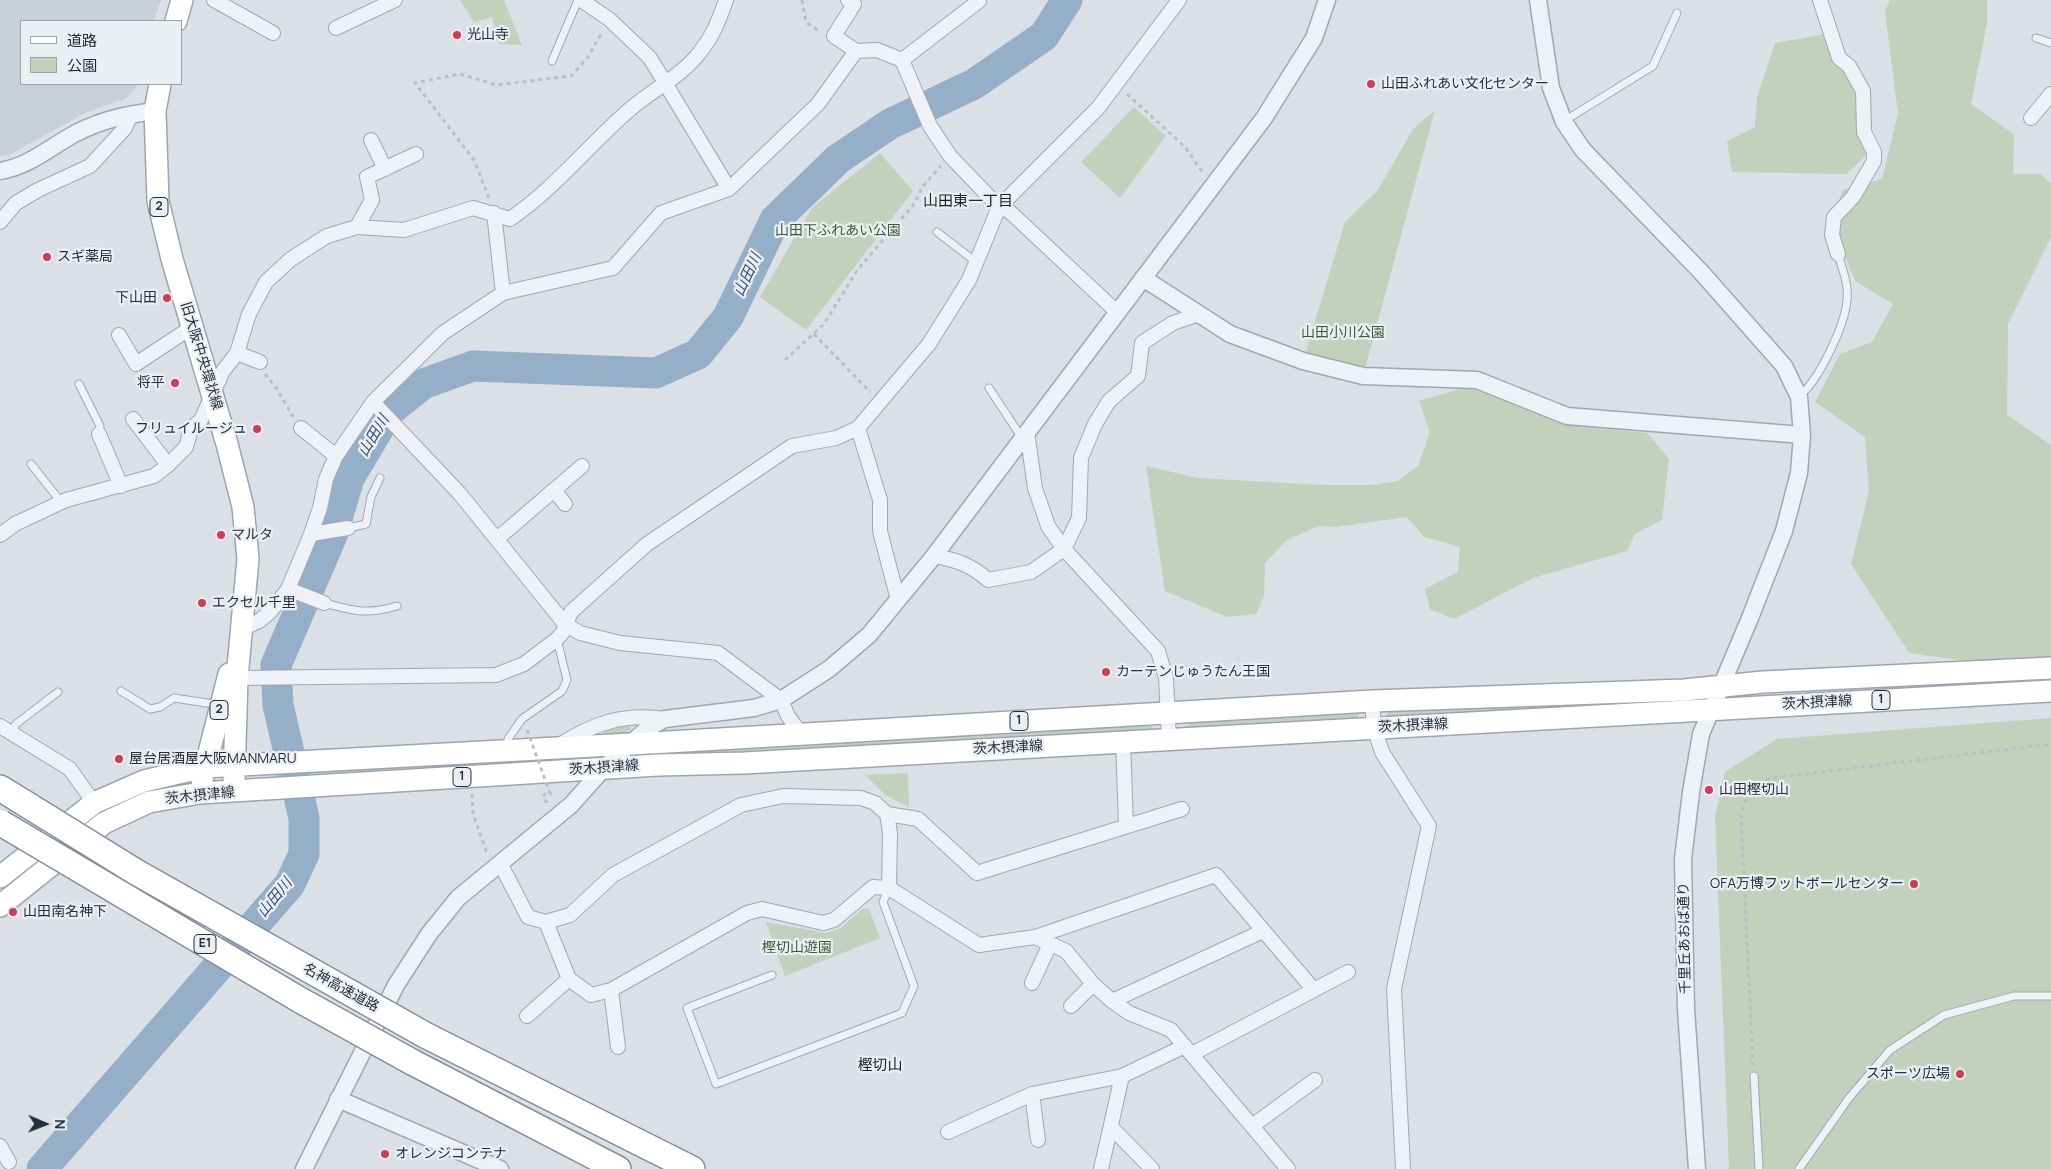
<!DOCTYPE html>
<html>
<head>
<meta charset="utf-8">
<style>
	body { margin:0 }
	#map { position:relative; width:2051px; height:1169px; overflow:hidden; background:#dbe0e6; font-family:Manrope,"Noto Sans JP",sans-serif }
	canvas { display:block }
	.legend { position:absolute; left:20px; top:20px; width:162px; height:65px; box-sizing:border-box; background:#ebeff4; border:1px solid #9ca2ab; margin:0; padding:6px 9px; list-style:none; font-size:15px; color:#252e3d }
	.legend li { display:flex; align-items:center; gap:10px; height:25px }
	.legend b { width:25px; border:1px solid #9ca2ab }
	.north { position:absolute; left:20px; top:1099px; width:50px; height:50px; -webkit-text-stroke:4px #ebeff4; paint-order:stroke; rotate:91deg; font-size:14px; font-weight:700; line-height:20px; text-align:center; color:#252e3d }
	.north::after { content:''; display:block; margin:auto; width:18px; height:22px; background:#252e3d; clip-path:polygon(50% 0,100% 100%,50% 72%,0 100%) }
</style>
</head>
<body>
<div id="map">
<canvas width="2051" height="1169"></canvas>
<ul class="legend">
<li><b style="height:6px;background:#fff"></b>道路</li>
<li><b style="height:14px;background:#c2d0bc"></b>公園</li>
</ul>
<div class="north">N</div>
</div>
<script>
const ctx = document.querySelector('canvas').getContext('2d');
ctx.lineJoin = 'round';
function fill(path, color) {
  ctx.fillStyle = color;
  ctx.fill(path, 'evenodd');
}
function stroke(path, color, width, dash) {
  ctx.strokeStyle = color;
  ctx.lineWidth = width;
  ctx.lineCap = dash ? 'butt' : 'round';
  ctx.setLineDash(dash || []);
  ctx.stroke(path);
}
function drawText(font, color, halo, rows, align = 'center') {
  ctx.font = font + ' Manrope,"Noto Sans JP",sans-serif';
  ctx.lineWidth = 4.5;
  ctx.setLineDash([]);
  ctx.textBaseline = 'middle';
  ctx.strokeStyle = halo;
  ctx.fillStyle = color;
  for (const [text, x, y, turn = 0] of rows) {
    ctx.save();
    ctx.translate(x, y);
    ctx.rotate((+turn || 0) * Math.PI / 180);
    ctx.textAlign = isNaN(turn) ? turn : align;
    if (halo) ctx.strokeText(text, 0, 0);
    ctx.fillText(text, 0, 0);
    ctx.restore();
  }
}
fill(new Path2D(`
	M0,0H161L154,21H21V84H139L125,99L87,112L9,155L0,156Z`), '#c9cfd8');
fill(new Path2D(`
	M460,0H504L522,45L499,44L492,17L474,22Z
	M1890,0H1987V24L1971,104L2014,134L2013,174H2041L2051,184V237L2008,324L2007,415L2051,445V660L1981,663L1909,653L1851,564L1869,491L1865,437L1815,402L1840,354L1872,342L1893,304L1855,281L1831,222L1843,190L1882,179L1898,113L1885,11Z
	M1831,33L1859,82L1872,150L1846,174L1732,172L1727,141L1755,127L1757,97L1775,43Z
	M1134,107L1166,136L1120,198L1081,162Z
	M1435,110L1363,376L1303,361L1345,222L1378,190L1413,129Z
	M880,153L913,191L806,330L760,297L812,208Z
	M1469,386L1567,425L1647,433L1669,459L1662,520L1635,534L1627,551L1533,578L1454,619L1430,609L1425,589L1458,572L1460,547L1424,537L1407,517L1335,527L1319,526L1287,540L1265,563L1264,596L1256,614L1227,617L1165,591L1146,466L1198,478L1323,485H1372L1398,481L1418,466L1430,432L1419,401Z
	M2051,675V683L1940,689V682Z
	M1519,705L1518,710L1386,717L1388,712Z
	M1358,713L1359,719L1190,729L1187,727L1190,723Z
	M2051,718V1169H1729L1715,816L1725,772L1777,739Z
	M629,723L631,729L623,734L604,735L603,730Z
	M1151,725L1153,729L1151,731L670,755L671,752Z
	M445,763L464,766V768L275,778L274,772Z
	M908,773L909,807L885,795L865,775Z
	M862,909H869L880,938L785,976L766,922L826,933L841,928Z`), '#c2d0bc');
stroke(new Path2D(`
	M42,1169L290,884L304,854V818L278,705L276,665L333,533L349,478L389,411L423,384L473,366L656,373L698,354L728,317L775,220L838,159L890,124L974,84L1044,36L1067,0`), '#95afc8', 31);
const service = new Path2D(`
	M2036,38L2051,43
	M552,61L578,0
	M1564,121L1653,66L1677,13
	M937,232L976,262
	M79,384L100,426L99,434
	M989,388L1022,438
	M1799,396C1819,381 1845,325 1847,300C1849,285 1842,268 1838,254
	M31,464L61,502
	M348,528L366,524L371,497L380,478
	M324,603C353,611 367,615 397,606
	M121,691L150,709L160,707L174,698L220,705
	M11,733L16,724L58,692
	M508,739L522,719L562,691L567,680L557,639
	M772,975L687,1008L716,1084L902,1013L914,986L883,902L889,888
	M1754,1076L1759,1169
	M1799,1169L1849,1098L1890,1050L1944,1015L2014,996H2051`);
const minor = new Path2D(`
	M214,0L273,33
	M581,0L609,19L650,58L729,189
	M848,0L854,4L834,36L856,51
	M978,0L979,1L902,60L930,126L950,156L999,207L1009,211L1117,312
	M1820,0L1839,58L1849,66L1863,91L1864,132L1874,152V161L1853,197L1834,217L1832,235L1838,254
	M336,28L395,0
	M2031,118L2051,94
	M371,140L385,169
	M494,213L503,293
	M0,222L16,203L38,190L90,166L125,128L131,114
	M357,227L372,200L367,177L416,154
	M119,335L136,364L192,327
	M237,353L260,362
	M373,402L460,494L565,624L580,633L620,643L718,653L781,700L788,716L801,734
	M133,419L168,465
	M301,428L336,456
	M858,428L880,500V531L898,600
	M1027,432L1035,488L1048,526L1064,549L1158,651L1166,678L1169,739
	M99,434L121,486
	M554,490L565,504
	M311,534L348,528
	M0,535L15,524L66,500L154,476L168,465L186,447L191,429L201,420L223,371L237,353L249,314L266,282L291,259L327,236L357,227L404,230L473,208L510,219C554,189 588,146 628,111C649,92 677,79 696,57C712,38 718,23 726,0
	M497,539L582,466
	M934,556C957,560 971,565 988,580L1031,572L1064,549L1079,518L1081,458L1095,424L1109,401L1138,376L1142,343L1173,323L1199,314
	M288,589L324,603
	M242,629L259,621L270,612L288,589L311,534L320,508L326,479L336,456L373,402L443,333L503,293L613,268L661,213L729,189L818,104L856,51L877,50L902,60
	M237,678L496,675L524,664L557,639L563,632L571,612L647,544L792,446L836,438L858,428L929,344L969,280L999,207L1098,108L1179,0
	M1372,701L1374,728L1382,752L1429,826L1394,989L1403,1169
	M0,726L70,769L94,803
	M1123,741L1126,826
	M558,746C593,723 624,713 665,719
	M887,814L918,819L977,873L1182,809
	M500,863L528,917L546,922L570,915L613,875L741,805L783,796L861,798L875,803L887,814L890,833L889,888L979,945L1035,937L1066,951L1093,984L1112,1001L1129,1013L1171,1030L1288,1169
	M546,922L569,979L591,995L611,990L747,913L762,909L823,923L834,920L873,887L889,888
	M1035,937L1216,875L1314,990
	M1032,983L1050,944
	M611,990L618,1047
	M1112,1001L1263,931
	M1071,1006L1093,984
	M527,1016L569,979
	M1192,1054L1348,972
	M1032,1094L1038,1140
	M1252,1126L1315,1080
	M1111,1127L1152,1169
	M948,1132L1032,1094L1122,1076L1185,1046
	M0,1146L9,1162
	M1101,1169L1122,1076`);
const tertiary = new Path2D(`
	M1538,0L1551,88L1564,122L1583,150L1702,273L1784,366L1799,397L1802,435L1799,473L1784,531L1750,618L1701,734L1691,792L1683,859L1686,1009L1697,1169
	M0,171C30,166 50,147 76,133C104,119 125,115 155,111
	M1143,278L1230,334L1303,361L1363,376L1477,380L1567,416L1802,435
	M338,1099L500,1169
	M304,1169L396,985L429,934L458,898L571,805L604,768L648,728L665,719L754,708L781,700L829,669L869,635L934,556L1264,118L1314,38L1327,0`);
const primary = new Path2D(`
	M176,21L182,0
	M160,84L155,111L158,201L172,259L227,444L243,507L248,559L237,678L234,779
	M202,780L229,674
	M0,877L94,803L144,781L204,767L668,742L1372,701L1684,690L1763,682L2051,668
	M0,906L104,823L149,802L200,793L658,765L744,763L2051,691`);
const motorway = new Path2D(`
	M0,788L26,804
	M425,1035L692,1169
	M412,1062L618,1169`);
stroke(service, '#a1a7b0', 9);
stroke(minor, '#a1a7b0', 16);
stroke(tertiary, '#a1a7b0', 19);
stroke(primary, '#9ba5b2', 24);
stroke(motorway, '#838e9d', 28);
stroke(new Path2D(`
	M802,0L806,22L820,32
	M1127,94L1185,147L1204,174
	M489,198L474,160L415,83L460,74L497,85L571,76L588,57L602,32
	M814,334L870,392
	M785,360L824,324L858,269L915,203L922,187L941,166
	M265,374L277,389L293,417
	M472,794L473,814L487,853
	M547,803L543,797L545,794H552
	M1753,1066L1741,816C1746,795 1751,785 1772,778L2051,744`), '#babec5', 3, [4, 4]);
stroke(service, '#eef1f5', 7);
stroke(minor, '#eef1f5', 14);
stroke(tertiary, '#eef1f5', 16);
stroke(primary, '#fff', 21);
stroke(motorway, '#fff', 25);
const motorwayBridge = new Path2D(`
	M26,804L136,872L425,1035
	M1,823L300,1000L412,1062`);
stroke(motorwayBridge, '#838e9d', 28, []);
stroke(new Path2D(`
	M527,730L551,796`), '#babec5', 3, [4, 4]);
stroke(motorwayBridge, '#fff', 25);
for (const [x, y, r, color] of [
	[457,35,5,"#d13b56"],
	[1371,84,5,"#d13b56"],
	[47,257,5,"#d13b56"],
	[167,298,5,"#d13b56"],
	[175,383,5,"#d13b56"],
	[257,429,5,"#d13b56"],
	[221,535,5,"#d13b56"],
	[202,603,5,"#d13b56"],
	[1106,672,5,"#d13b56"],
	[119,759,5,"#d13b56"],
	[1709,790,5,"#d13b56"],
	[1914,884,5,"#d13b56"],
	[13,912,5,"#d13b56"],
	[1960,1074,5,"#d13b56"],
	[385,1154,5,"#d13b56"]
]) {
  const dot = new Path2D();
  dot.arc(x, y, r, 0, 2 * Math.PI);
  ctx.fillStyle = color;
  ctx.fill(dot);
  stroke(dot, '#ebeff4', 2);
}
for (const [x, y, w] of [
	[159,207,18],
	[1881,700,18],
	[219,710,18],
	[1019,721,18],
	[462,777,18],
	[205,944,22]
]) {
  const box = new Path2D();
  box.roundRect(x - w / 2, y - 9.5, w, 19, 4);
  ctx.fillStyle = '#ebeff4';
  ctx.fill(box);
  stroke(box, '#252e3d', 1);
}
drawText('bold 12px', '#252e3d', null, [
	["2",159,207],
	["1",1881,700],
	["2",219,710],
	["1",1019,721],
	["1",462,777],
	["E1",205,944]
]);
drawText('14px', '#252e3d', '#ebeff4', [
	["光山寺",467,35],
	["山田ふれあい文化センター",1381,84],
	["スギ薬局",57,257],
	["下山田",157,298,"right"],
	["将平",165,383,"right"],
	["フリュイルージュ",247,429,"right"],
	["マルタ",231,535],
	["エクセル千里",212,603],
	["カーテンじゅうたん王国",1116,672],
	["屋台居酒屋大阪MANMARU",129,759],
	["山田樫切山",1719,790],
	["OFA万博フットボールセンター",1904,884,"right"],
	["山田南名神下",23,912],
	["スポーツ広場",1950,1074,"right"],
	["オレンジコンテナ",395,1154]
], 'left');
drawText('14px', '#3b5932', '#ebeff4', [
	["山田下ふれあい公園",838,231],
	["山田小川公園",1343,333],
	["樫切山遊園",797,948]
]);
drawText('14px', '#252e3d', '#ebeff4', [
	["旧大阪中央環状線",201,356,73],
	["茨木摂津線",1817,703,-3],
	["茨木摂津線",1413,726,-3],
	["茨木摂津線",1008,748,-3],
	["茨木摂津線",604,768,-4],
	["茨木摂津線",200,796,-6],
	["千里丘あおば通り",1685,938,-91],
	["名神高速道路",341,988,29]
]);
drawText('15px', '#18202d', '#ebeff4', [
	["山田東一丁目",968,202],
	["樫切山",880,1066]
]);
drawText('italic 15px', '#2f4e71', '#ebeff4', [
	["山田川",748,275,-65],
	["山田川",374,436,-59],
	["山田川",275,898,-51]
]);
</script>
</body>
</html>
